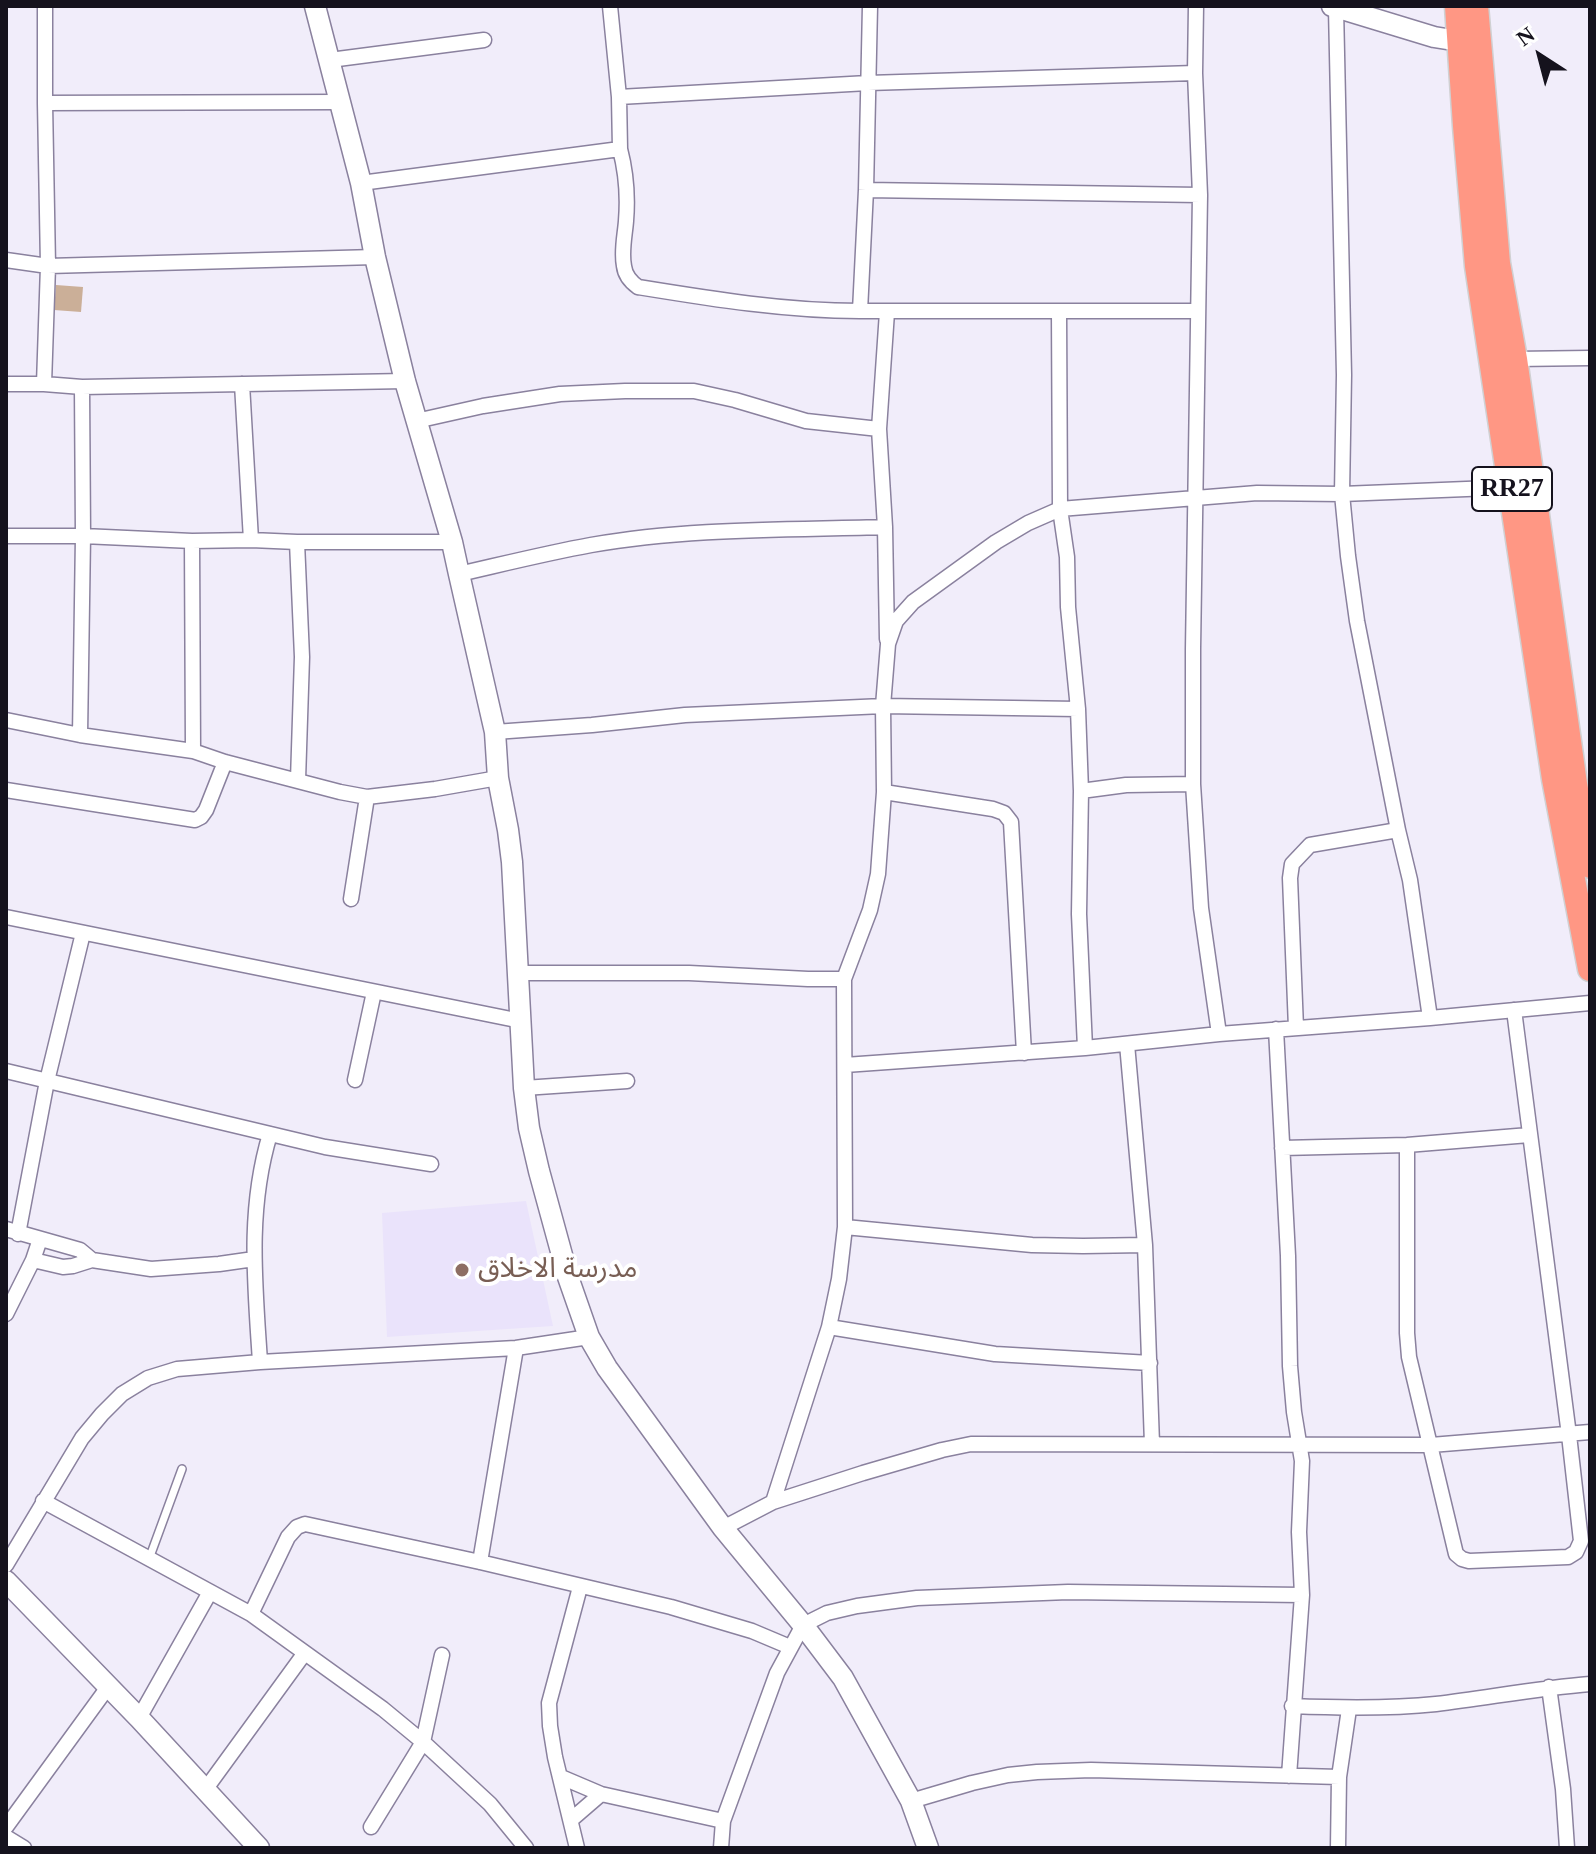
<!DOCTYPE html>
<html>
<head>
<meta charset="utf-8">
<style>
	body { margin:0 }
	#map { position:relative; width:1596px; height:1854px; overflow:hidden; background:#f1edfa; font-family:"Times New Roman",serif }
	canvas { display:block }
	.frame { position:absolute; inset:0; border:8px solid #15121d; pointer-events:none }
	.north { position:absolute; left:1500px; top:16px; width:80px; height:80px; -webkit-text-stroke:6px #fff; paint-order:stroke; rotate:324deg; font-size:22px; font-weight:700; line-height:32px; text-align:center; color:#15121d }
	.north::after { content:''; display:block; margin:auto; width:28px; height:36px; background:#15121d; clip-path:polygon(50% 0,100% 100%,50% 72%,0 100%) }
</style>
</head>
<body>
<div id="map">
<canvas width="1596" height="1854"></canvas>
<div class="frame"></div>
<div class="north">N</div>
</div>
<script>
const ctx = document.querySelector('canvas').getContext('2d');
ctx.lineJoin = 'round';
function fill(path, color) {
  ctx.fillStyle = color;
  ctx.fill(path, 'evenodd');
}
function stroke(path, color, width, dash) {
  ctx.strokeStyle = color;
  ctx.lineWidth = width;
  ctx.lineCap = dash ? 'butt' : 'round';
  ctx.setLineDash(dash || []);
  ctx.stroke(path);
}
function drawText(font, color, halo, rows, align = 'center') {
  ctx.font = font + ' "Times New Roman","Noto Sans Arabic",serif';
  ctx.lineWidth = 8;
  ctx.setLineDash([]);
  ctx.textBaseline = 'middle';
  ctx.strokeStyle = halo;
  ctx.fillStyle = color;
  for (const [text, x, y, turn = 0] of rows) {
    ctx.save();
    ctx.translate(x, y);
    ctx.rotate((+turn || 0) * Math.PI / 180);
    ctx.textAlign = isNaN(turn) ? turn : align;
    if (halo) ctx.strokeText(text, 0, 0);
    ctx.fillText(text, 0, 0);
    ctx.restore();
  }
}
fill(new Path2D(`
	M526,1201L553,1326L387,1337L382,1213Z`), '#eae3fb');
fill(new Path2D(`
	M56,285L83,287L81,312L54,310Z`), '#cbaf98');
const lane = new Path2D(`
	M149,1559L182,1469`);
const street = new Path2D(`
	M610,6L619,97
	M870,6L866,190L860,311H1198
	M1196,6L1195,73L1200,195L1193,649V784L1201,908L1219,1034
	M330,60L484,40
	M45,103L340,102
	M620,149C626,172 628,197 626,221C625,235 621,251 624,266C625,275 631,282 638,287C712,299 785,311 860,311
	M361,183L620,149L619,97L868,83L1195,73
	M866,190L1200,195
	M6,260L48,266L375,257
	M1059,311L1060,509L1067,557L1068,607L1078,709L1081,791L1079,914L1085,1048
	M887,312L879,429L885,527L887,639
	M1515,359L1590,358
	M6,384H44L82,387L405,381
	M44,384L48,266L45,103V6
	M242,384L251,540
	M416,421L483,406L560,394L625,391H694L735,400L806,421L879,429
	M6,536H83L192,541L251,540L297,542H452
	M192,541L193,751
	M297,542L302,657L298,780
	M459,574C503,564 547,553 591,545C688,528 787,530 885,527
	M6,720L80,735L193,751L225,762L340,792L367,797L435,789L498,778
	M495,732L592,725L685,715L883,706L1078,709
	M80,735L83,536L82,387
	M6,790L195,820L201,817L206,810L225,762
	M1081,791L1126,785L1193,784
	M884,792L993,809L1004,813L1011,822L1024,1053
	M1398,830L1410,880L1430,1018
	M351,899L367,797
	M6,917L521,1021
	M518,973H689L808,979H844
	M1296,1028L1290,878L1292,864L1310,845L1398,830L1357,621L1348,556L1342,494L1344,375L1336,8
	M1276,1029L1288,1256L1290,1366L1294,1412L1302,1461L1299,1532L1302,1595L1289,1776
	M1127,1044L1145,1245L1152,1444
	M845,1065L1085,1048L1219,1034L1430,1018L1590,1003
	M6,1071L325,1147L431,1164
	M355,1080L374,992
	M524,1088L627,1081
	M1407,1145V1333L1409,1357L1456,1554L1462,1559L1469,1561L1568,1557L1576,1552L1581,1541L1569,1435L1514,1010
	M1282,1148L1407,1145L1529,1135
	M845,1227L1032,1245L1083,1246L1145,1245
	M6,1229L80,1250L92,1260
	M18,1234L47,1081L83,933
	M33,1260L63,1267L73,1266L92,1260L151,1269L219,1264L254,1259
	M6,1314L33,1260L40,1239
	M829,1327L995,1354L1150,1363
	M260,1362C255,1284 247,1210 270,1134
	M43,1501L251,1614L383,1709L423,1742L490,1804L526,1848
	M773,1502L829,1327L839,1279L845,1227L844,979L870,910L878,874L884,792L883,706L888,644L896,621L913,602L996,542L1028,523L1060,509L1257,493L1342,494L1516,487
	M723,1528L773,1502L863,1473L942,1450L971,1444L1431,1445L1590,1432
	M480,1562L516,1348
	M6,1565L82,1438L102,1414L122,1394L148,1378L177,1369L260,1362L516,1348L589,1337
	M251,1614L288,1537L297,1527L305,1524L480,1562L671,1607L752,1631L790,1647
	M1549,1687L1563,1789L1567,1848
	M1292,1706C1340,1708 1388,1709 1436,1704C1487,1698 1538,1688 1590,1684
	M139,1718L210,1592
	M561,1777L601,1794L723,1821
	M205,1790L304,1654
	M911,1801L972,1783L1008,1775L1037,1772L1091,1770L1339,1777
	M572,1819L601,1794
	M6,1827L108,1687
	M371,1827L423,1742L442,1655
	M6,1837L24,1848
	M577,1848L555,1757L550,1726L549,1703L580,1587
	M721,1848L723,1821L777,1673L803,1625L827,1613L857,1606L917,1598L1068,1592L1302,1595
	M1338,1848L1339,1777L1349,1709`);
const secondary = new Path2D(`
	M315,6L361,183L375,257L405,381L452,542L459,574L495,732L498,778L508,830L512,862L524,1088L529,1128L539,1171L568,1277L589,1337L607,1368L723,1528L803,1625L843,1678L911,1801L928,1848
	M1332,6L1434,37L1459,41H1474
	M6,1581L139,1718L259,1848`);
const highway = new Path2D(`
	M1457,6L1465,126L1477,266L1554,779L1590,969
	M1476,6L1498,263L1515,359L1575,784L1590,866`);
stroke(lane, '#8a819e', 10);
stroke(street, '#8a819e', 17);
stroke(secondary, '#8a819e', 23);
stroke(highway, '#d0d0d2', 27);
stroke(lane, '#fff', 7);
stroke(street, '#fff', 14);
stroke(secondary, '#fff', 20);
stroke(highway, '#ff9784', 24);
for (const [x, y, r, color] of [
	[462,1270,8,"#8d6e63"]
]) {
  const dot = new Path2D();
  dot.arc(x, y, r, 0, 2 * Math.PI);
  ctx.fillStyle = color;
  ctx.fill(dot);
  stroke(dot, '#fff', 3);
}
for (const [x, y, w] of [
	[1512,489,80]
]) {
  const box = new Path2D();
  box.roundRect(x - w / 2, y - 22, w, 44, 6);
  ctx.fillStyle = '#fff';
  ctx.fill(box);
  stroke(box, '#15121d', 2);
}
drawText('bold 26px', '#15121d', null, [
	["RR27",1512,489]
]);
drawText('28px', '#785e54', '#fff', [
	["مدرسة الاخلاق",478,1270]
], 'left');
</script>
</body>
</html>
